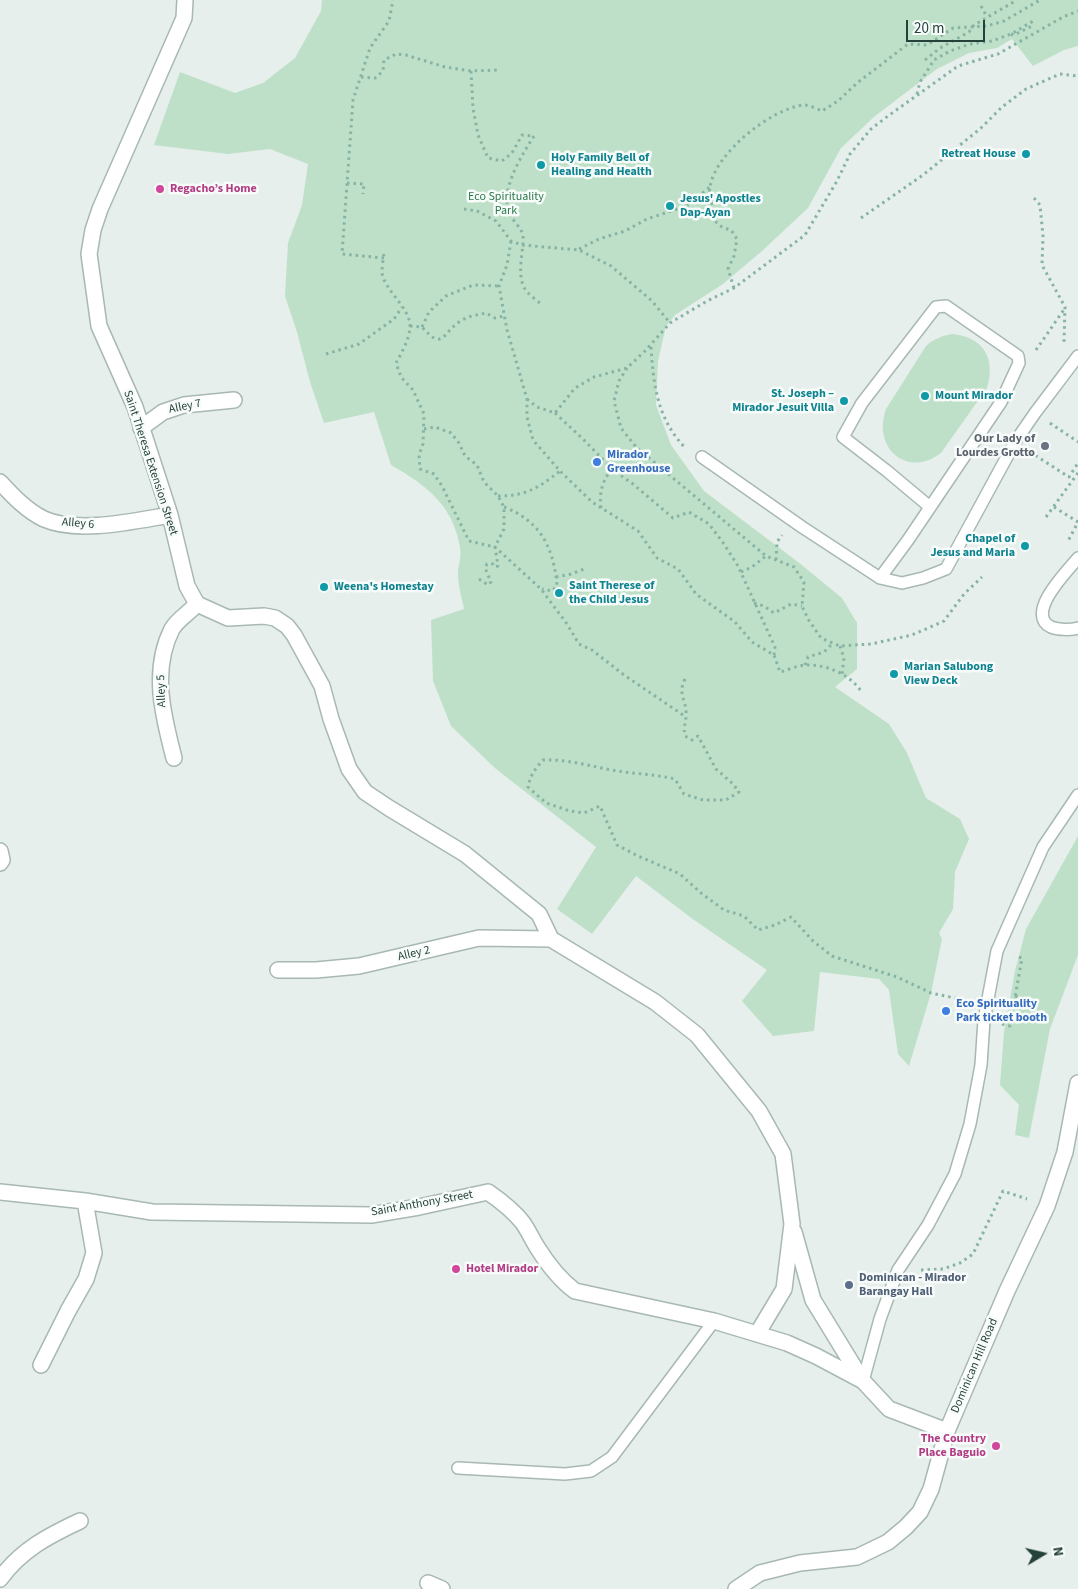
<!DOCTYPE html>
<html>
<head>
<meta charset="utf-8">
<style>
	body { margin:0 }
	#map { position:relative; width:1078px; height:1589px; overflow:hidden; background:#e6efeb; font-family:"Source Sans 3",sans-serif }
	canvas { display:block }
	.north { position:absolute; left:1018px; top:1529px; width:50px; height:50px; -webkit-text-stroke:4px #f7fbf9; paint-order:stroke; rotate:81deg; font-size:14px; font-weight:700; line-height:20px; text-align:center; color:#24423a }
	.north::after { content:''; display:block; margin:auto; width:18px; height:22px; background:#24423a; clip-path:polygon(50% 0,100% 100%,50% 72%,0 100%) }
	.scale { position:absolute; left:906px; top:20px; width:79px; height:22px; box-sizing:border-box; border:2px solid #24423a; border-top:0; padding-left:6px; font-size:15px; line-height:18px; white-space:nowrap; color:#24423a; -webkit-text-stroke:4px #f7fbf9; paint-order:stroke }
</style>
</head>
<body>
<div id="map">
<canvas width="1078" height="1589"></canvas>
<div class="north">N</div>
<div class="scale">20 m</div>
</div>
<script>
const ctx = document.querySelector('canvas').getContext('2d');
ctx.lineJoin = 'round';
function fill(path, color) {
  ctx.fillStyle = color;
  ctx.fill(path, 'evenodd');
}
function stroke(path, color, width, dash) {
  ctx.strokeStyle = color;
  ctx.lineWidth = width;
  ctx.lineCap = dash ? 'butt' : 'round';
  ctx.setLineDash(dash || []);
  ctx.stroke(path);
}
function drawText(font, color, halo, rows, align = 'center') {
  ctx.font = font + ' "Source Sans 3",sans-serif';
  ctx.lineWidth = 5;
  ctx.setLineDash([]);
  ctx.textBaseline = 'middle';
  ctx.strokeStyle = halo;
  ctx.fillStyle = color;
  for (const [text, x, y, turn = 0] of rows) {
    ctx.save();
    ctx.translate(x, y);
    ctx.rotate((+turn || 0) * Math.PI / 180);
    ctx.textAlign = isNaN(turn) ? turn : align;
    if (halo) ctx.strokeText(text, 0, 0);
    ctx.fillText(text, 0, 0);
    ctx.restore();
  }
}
fill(new Path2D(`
	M322,0H1078V46L1064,50L1033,66L1012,39L997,48L969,53L937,69L875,116L841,148L808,208L762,251L723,284L675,315L666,326L658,361L656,405L671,445L704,491L798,562L842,598L857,623V669L835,687L889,724L907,753L926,798L960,819L969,839L955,872L953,909L939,933L942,939L931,993L909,1066L898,1054L889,990L879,979L820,972L814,1031L773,1036L742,1001L767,970L694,920L636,876L592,934L557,909L596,847L496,769L451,726L433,681L431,620L464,609C462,598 458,586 458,574C458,565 462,556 460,547C453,505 426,485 391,465L374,412L324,423L310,382L297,332L285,296L288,243L302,205L308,164L270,149L228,154L154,145L180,72L235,93L263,83L295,58L321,11Z
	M952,334C984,337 996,359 987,388L941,453C907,479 872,448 886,409L926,346C934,339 941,336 952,334Z
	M1078,836V955L1050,1029L1029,1138L1015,1135L1019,1105L1000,1085L1004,1032L1015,971L1026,929Z`), '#bfe0c8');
const service = new Path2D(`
	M702,457L802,527L880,578L902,583L923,578L946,569L1015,442L1035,413L1078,356
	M1078,558C1068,570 1024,614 1051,627C1058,630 1070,630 1078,628
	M880,578L908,540L1001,402L1019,363L1018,356L946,306L936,307L862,403L843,437L887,471L930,507
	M863,1381L880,1319L898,1270L928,1225L955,1174L970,1124L981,1065L984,1020L997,951L1043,847L1078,795
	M458,1468L565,1474L591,1471L612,1457L714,1321`);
const minor = new Path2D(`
	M185,0L184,18L100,209L93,230L89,254L99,326L135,407L170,515L187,586L197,604L228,618L264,616L275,618L287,626L294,635L322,686L331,719L349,769L365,792L389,808L465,854L539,914L551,939L655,1002L697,1035L759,1111L783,1154L792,1224L784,1289L757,1334
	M141,428L163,412L184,405L234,400
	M0,482C13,496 27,511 44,519C78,534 134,521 170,515
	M174,758C163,716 151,670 172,629C177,620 190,612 197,604
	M0,851L2,860L0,863
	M278,970H316L359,966L479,938L551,939
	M0,1192L85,1201L152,1212L371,1215L419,1207L488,1192C501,1201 513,1210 523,1223C528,1230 532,1239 537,1247C547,1263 560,1280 575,1291L714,1321L787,1343L816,1356L863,1381L889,1409L947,1431
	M794,1232L813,1300L862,1380
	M41,1365L68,1311L86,1279L94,1253L85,1201
	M0,1579C21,1550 48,1536 80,1521
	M428,1583L442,1589
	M736,1589L760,1573L800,1563L857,1557L888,1542L906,1527L920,1512L931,1489L947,1431L1007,1291L1047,1206L1065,1152L1078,1083`);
stroke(service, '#a8b8b2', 14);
stroke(minor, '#a8b8b2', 18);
stroke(new Path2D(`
	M981,6L987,17
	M1011,34L1014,35L1032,26
	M925,60L940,48L969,32L974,25L1017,0
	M471,71L473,108L478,135L488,158L502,161L512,153L522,135L534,136C522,155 502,186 508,210C511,220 523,229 523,236C524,250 516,275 525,289C528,294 536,300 541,304
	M361,77L375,78L383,71L384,60L396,54L406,55L445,67L471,71L499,70
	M917,94L920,82L934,60L950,51L970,44L992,41L1011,34L1035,20
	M347,183L364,184L363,194
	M1034,198L1040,205L1043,236L1042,265L1065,307L1064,342
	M464,209L477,211L496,221L511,241L522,245L579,250L611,266L652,301L670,323
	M861,218L923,175L981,128L1002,107L1026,89L1060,74L1078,76
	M511,241L507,265L499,286L507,330L527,399V417L533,440L560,471L592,502L638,531L657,558L678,569L696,594L735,622L752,642L774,655L780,672C788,670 798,665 807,665C828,665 849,674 861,691
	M579,249L599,239L625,231L647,219L686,206L710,187
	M384,254C383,259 382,267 382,273C385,291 411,309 410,327C409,340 402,352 396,363L401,377L413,390L424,414L423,444L419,455L420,469L434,474L442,486L469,541L495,547L541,589L567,624L579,644L592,650L624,675L686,717
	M384,258L342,254L353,100L370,48L389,21L393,0
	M734,288L728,269L734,256L737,239L731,230C716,226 713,221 712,206C711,200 709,192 710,187C715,153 772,108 804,105C810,105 817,109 822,111L838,101L857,83L908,44L927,45L953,28L987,26L1004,21L1040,0
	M410,326L422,327C443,351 442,334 459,322C467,316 477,315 486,313L495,318L504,316
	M422,327L429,312L446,296L473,285L499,286
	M651,347C653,379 656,410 676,437C679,441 682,445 686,448
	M1036,350L1065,308
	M326,354L359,344L394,319L402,307
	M627,368L619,381L614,401L621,428L636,447L766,556L794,567L804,582L802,606L808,619L821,638L840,646L871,644L912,635L944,621L964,594L982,577
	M527,399L537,407L555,413L575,388L594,377L627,368L645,351L670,323L707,301L734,288L805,235L837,181L850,154L871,129L888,116L958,66L998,54L1063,17L1078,11
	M555,413L583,439L612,469L633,484L673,518L689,512L709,524L724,544L738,566L775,647L774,655
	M1050,423L1078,442
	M424,429L435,427L451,433L459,443L465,456L477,465L484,482L498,496L504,507V529L495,547L498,566L495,567L493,564H487L485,568L491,582L488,585L476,577
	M1030,452L1069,477L1078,463
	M498,496C526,496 538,488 560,471
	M504,507C541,521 554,549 557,586L552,591L542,589
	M1054,507L1078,522L1068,541
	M601,508C599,493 602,481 612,469
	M1046,517L1078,473
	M776,560L777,542L782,535
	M741,572L752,567L766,556
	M556,577L571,574L587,568
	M754,603L764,606L774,613L791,604L802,606
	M840,646L844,658L842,675
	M805,665L808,657L824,652L833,643
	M685,679C677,695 687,700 686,715C686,724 683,726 685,736L692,740L698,736L716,769L733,784L739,792L726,800H703L684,794L675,779C654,774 633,774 612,770C589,766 567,759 543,760C535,769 530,776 528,787L546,803L570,811L584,813L600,806L617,845L638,856L680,874L701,893L724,910L744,916L758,930L775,925L791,917L813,941L832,956L897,977L931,993L969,1001
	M1015,996L1026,999
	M1014,1000L1025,1002
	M1002,1024L1010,1026L1022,958L1015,956
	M921,1270L943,1269L960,1263L973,1254L1003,1191L1027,1199`), '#86b3a5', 3, [2.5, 4]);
stroke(service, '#fff', 11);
stroke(minor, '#fff', 15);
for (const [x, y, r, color] of [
	[1026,154,5,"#0f9aa8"],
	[541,165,5,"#0f9aa8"],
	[160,189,5,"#d1479c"],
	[670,206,5,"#0f9aa8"],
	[925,396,5,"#0f9aa8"],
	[844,401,5,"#0f9aa8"],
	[1045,446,5,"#6b7280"],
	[597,462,5,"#3f7fe0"],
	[1025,546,5,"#0f9aa8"],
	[324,587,5,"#0f9aa8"],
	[559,593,5,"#0f9aa8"],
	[894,674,5,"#0f9aa8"],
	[946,1011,5,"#3f7fe0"],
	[456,1269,5,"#d1479c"],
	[849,1285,5,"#5c6f8a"],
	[996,1446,5,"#d1479c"]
]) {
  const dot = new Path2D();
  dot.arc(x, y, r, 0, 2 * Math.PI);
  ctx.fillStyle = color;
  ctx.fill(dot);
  stroke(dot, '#f7fbf9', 2);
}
drawText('bold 12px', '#0d838f', '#f7fbf9', [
	["Retreat House",1016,154,"right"],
	["Holy Family Bell of",551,158],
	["Healing and Health",551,172],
	["Jesus' Apostles",680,199],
	["Dap-Ayan",680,213],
	["St. Joseph –",834,394,"right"],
	["Mirador Jesuit Villa",834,408,"right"],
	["Mount Mirador",935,396],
	["Chapel of",1015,539,"right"],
	["Jesus and Maria",1015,553,"right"],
	["Saint Therese of",569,586],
	["the Child Jesus",569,600],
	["Weena's Homestay",334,587],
	["Marian Salubong",904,667],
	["View Deck",904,681]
], 'left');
drawText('bold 12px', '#b23c85', '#f7fbf9', [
	["Regacho’s Home",170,189],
	["Hotel Mirador",466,1269],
	["The Country",986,1439,"right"],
	["Place Baguio",986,1453,"right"]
], 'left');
drawText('12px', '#2d7a4b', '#f7fbf9', [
	["Eco Spirituality",506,197],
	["Park",506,211]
]);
drawText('12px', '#24423a', '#f7fbf9', [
	["Alley 7",185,407,-11],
	["Saint Theresa Extension Street",150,463,72],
	["Alley 6",78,524,5],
	["Alley 5",162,691,-92],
	["Alley 2",414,954,-13],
	["Saint Anthony Street",422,1204,-10],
	["Dominican Hill Road",975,1366,-67]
]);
drawText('bold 12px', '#5b616d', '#f7fbf9', [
	["Our Lady of",1035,439],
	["Lourdes Grotto",1035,453]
], 'right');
drawText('bold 12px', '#366cbe', '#f7fbf9', [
	["Mirador",607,455],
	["Greenhouse",607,469],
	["Eco Spirituality",956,1004],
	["Park ticket booth",956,1018]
], 'left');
drawText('bold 12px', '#4e5e75', '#f7fbf9', [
	["Dominican - Mirador",859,1278],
	["Barangay Hall",859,1292]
], 'left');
</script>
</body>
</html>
